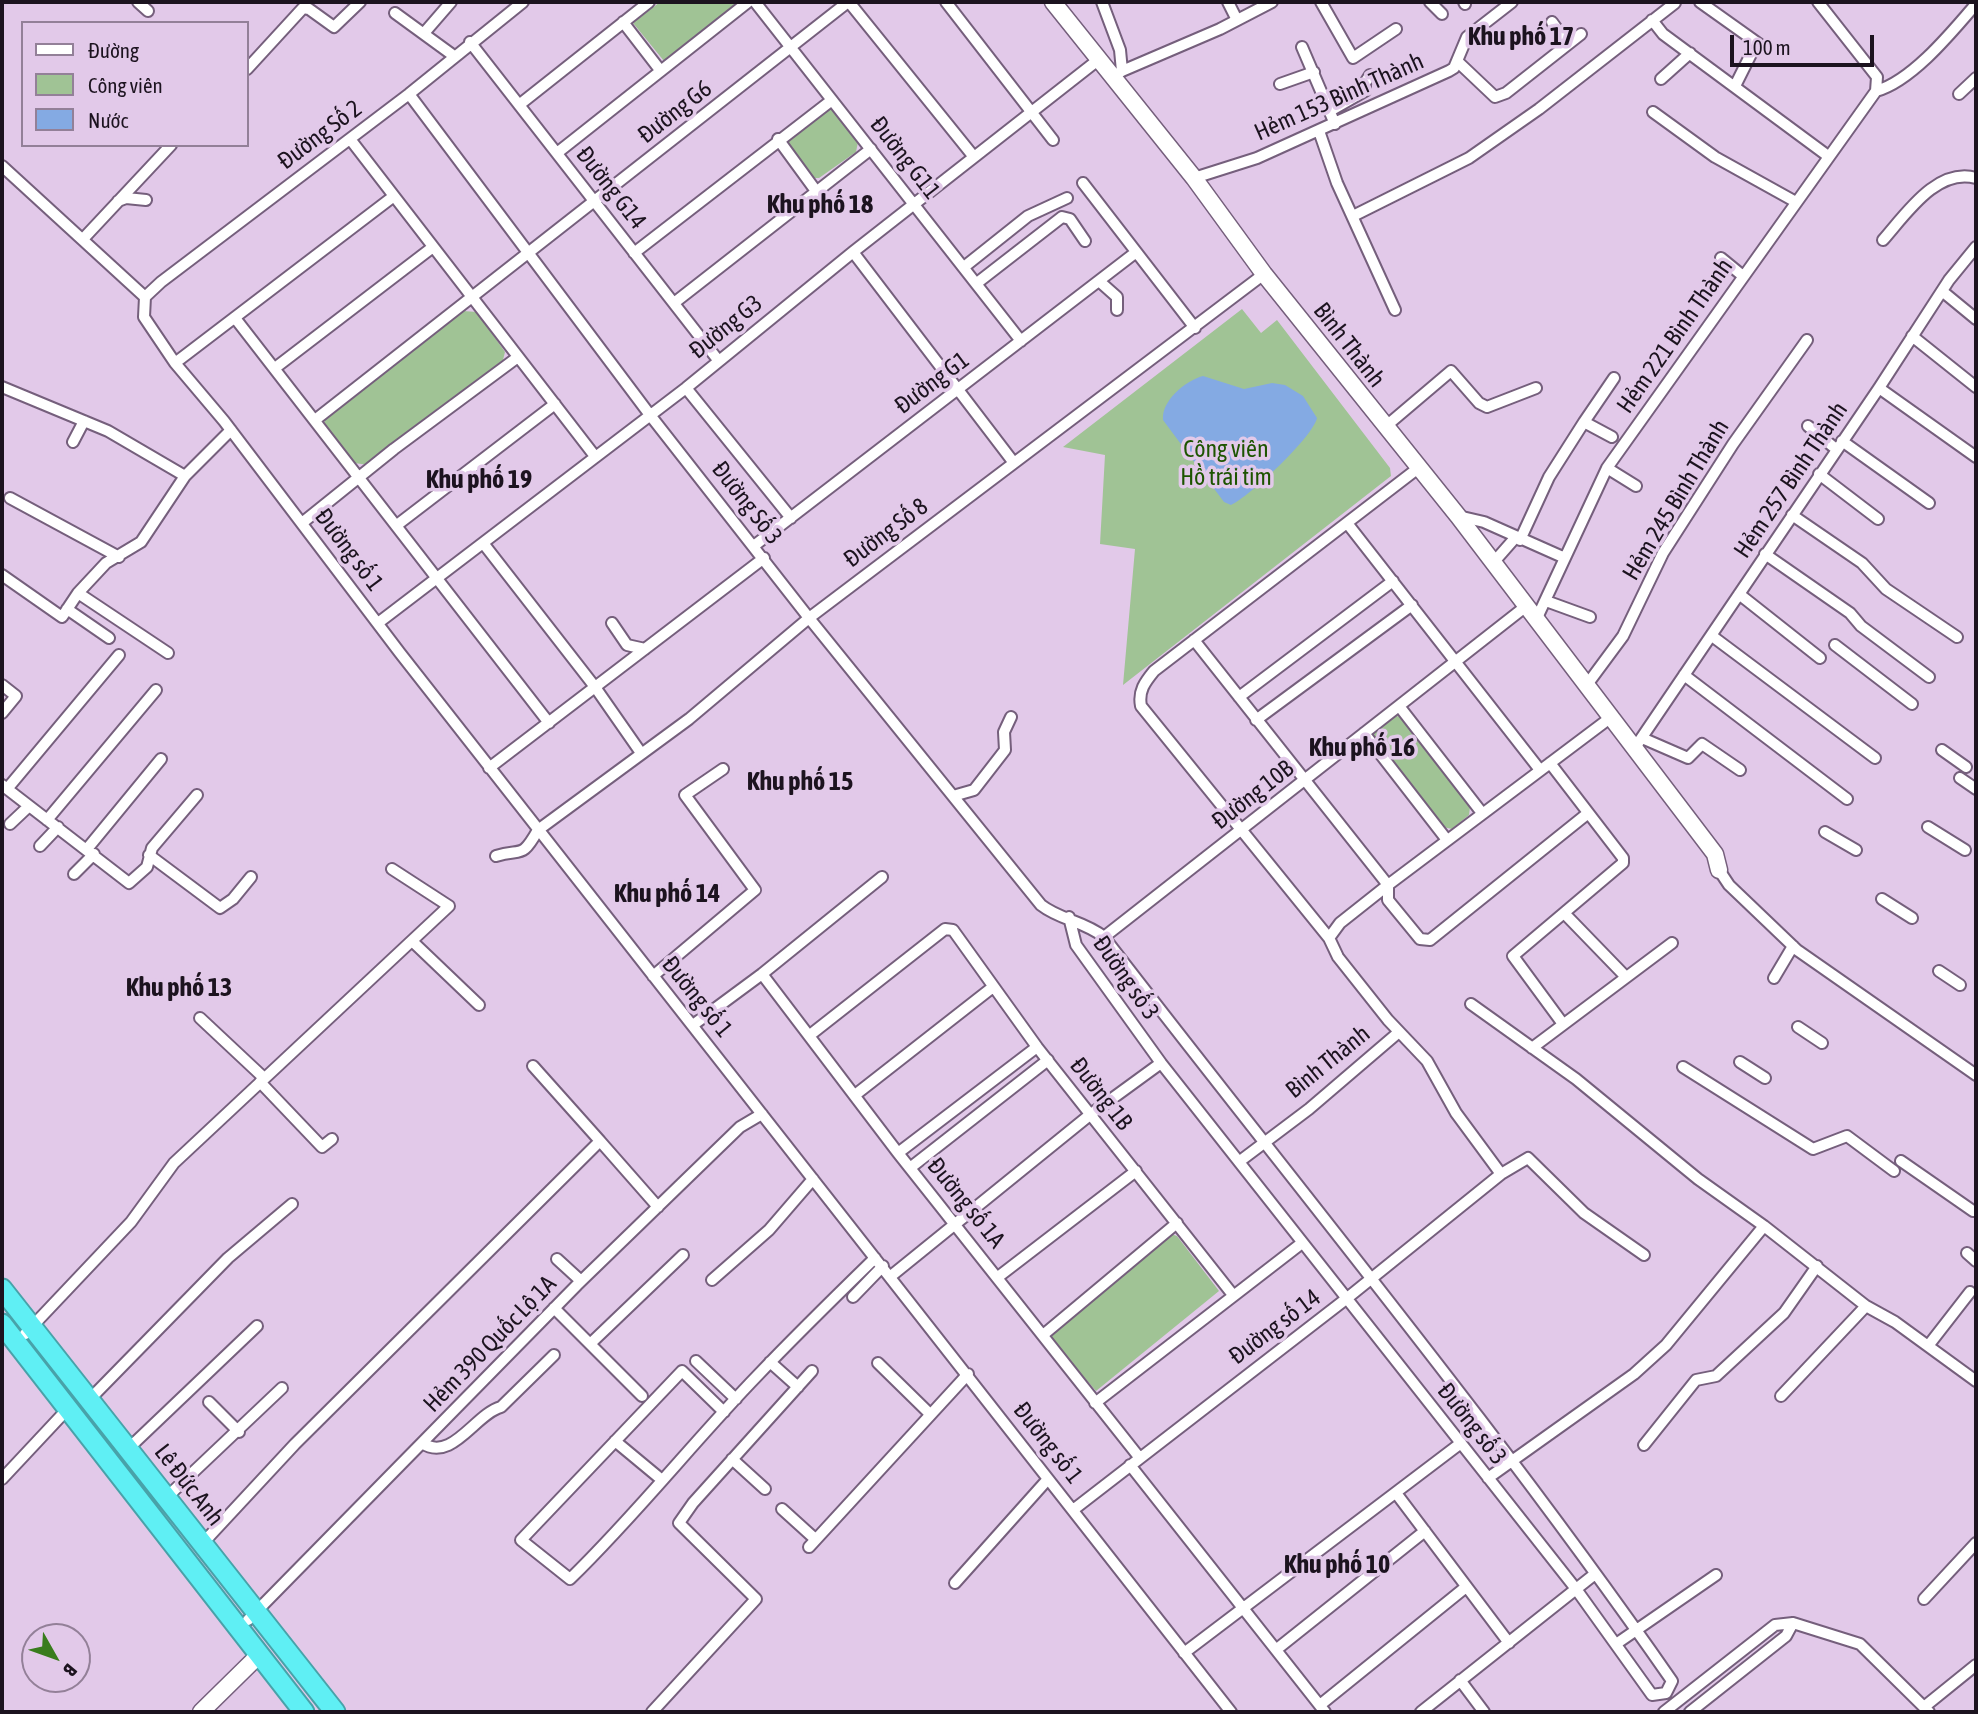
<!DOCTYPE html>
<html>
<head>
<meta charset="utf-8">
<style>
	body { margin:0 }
	#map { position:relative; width:1978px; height:1714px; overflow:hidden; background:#e2c9e9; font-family:"Asap Condensed",sans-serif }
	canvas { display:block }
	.frame { position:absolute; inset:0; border:4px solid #1c131f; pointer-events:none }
	.legend { position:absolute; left:21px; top:21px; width:228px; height:126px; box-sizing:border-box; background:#e2c9e9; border:2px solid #938098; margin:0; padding:9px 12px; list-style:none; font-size:21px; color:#1c131f }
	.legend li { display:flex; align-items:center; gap:14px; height:35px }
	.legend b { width:35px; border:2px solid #938098 }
	.north { position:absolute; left:21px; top:1623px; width:70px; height:70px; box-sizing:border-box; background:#e2c9e9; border:2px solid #938098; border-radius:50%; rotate:130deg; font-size:19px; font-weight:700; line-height:28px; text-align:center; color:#1c131f }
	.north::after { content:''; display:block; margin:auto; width:24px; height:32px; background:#397c1d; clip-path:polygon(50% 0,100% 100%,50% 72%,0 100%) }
	.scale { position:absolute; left:1730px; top:35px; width:144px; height:32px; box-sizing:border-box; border:4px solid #1c131f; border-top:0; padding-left:9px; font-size:21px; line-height:24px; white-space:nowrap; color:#1c131f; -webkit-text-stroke:5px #e2c9e9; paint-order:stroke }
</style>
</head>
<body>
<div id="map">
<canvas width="1978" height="1714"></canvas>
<div class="frame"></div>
<ul class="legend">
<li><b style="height:9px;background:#fff"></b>Đường</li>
<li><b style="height:19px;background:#a0c395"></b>Công viên</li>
<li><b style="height:19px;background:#84aae3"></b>Nước</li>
</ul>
<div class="north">B</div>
<div class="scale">100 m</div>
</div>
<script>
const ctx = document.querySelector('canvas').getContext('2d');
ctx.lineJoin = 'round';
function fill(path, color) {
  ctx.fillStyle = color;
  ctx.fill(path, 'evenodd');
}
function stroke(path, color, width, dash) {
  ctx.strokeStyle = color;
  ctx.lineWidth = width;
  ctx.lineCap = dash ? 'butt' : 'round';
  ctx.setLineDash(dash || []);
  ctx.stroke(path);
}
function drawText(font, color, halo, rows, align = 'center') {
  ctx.font = font + ' "Asap Condensed",sans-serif';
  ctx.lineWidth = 7;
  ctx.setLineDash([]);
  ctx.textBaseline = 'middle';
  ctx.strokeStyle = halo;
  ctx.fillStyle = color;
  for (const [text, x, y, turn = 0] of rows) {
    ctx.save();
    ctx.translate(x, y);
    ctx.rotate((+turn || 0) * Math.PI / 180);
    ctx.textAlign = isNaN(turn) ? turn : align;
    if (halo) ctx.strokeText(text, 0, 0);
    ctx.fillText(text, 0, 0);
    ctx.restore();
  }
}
fill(new Path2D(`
	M660,2H738L664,61L633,23Z
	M825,110H834L858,142L856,152L819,178H812L788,144V138Z
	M1242,309L1261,333L1277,320L1390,468L1391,476L1123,685L1135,549L1100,544L1105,455L1063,447Z
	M463,311L477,312L505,352L503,360L369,465L354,463L324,424L326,416Z
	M1394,715L1400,717L1470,807L1469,815L1452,829L1443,827L1374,738L1373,732Z
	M1171,1234L1177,1236L1219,1291L1096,1391L1049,1337L1053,1330Z`), '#a0c395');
fill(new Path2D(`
	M1203,376L1244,389L1272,383L1285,385L1303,396L1317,418C1313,437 1249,497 1231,505L1224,502L1163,420C1161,401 1185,381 1203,376Z`), '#84aae3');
const street = new Path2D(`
	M138,2L148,11
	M523,2L409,94L161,282L145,297L144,317L175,363L224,421L400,653L1231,1712
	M755,2L1021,341
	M849,2L974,157
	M946,2L1053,140
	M1102,2L1120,50L1122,71L1117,74
	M1228,2L1237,20
	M1321,2L1353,58L1396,29
	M1430,2L1442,14
	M1464,2L1465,4
	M1700,2L1759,44
	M1818,2L1877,77L1876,91
	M395,13L454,56
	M1652,20L1663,34L1828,156
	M623,22L660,70
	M1552,22L1568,44
	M425,32L451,2
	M470,42L718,360
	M1302,47L1335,124
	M1457,61L1495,97L1506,93L1581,34
	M247,69L303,8L309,9L334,27L360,2
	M1122,71L1220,29L1272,2
	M1661,79L1690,53
	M1280,84L1314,72
	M1735,86L1751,54
	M1876,91C1912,81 1952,32 1976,4
	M409,94L650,415L809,618L1041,905C1060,920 1084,921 1104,937C1294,1184 1494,1425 1672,1681L1666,1693
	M1959,94L1976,78
	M519,105L649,2
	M1330,111L1365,91V83L1370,75
	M1653,112L1715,157L1796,202
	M1319,131L1337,183L1395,310
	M350,139L594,455
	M778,139L816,191
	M557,153L748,2
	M2,166L145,297
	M1194,178L1257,158L1449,71L1454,68L1467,37L1512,2
	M1083,183L1195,328
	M118,201L126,198L146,200
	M1353,216L1469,158L1539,109L1675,3
	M83,239L171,145
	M1883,240C1906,214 1937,167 1976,178
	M853,252L1014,463
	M634,253L832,100
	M1721,258L1743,276
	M964,267L1028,216L1067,198
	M1099,281L1117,297V310
	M977,283L1062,217L1070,219L1085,241
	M1942,291L1976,319
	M674,303L871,149
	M235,318L549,723
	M1912,336L1976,387
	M175,363L394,196
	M275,368L433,247
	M2,387L108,431L185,476
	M686,388L791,518
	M1879,388L1976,457
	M315,420L848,2
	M1584,422L1614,378
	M1808,426L1836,449
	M1385,427L1451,371L1479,403L1487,407L1536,388
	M1842,441L1929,503
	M73,442L84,421
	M1607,468L1636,486
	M1819,474L1878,519
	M10,498L119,557
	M1792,515L1862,563L1886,589L1957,637
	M1458,516L1484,522L1565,558
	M302,523L394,449L518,357
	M1347,523L1540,770
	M397,525L555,404
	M1520,540L1549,477L1584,422L1612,437
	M483,543L595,687L641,753
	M755,545L1135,253
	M1765,554L1850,613L1861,626L1929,677
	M1493,563L1515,538
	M2,575L62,617L78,593L106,563L141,542L185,476L231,430
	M78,593L168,653
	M1739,594L1820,658
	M1546,601L1590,617
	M67,609L109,638
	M1536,620L1607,468L1876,91
	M378,623L686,388L853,252L1098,60
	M612,623L627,645L645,649
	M1712,636L1875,758
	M1194,640L1388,885V900L1420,939L1430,940L1587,814
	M1835,645L1912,704
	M1684,675L1847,799
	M2,685L16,696L2,713
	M1586,686L1623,636L1663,553L1733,444L1807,340
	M1239,697L1393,581
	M1399,706L1482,813
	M1256,720L1412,605
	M1364,733L1447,840
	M1642,738L1688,758L1702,744L1740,770
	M1634,749L1879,388L1949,280L1976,247
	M1942,750L1966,767
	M1550,763L1623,858V863L1513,956L1563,1024
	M489,768L764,558
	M1960,778L1976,789
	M2,785L129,883L147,867L152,848L197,795
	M7,789L119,655
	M953,796L974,790L1005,750L1004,732L1011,717
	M47,820L156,690
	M10,824L28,807
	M1928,827L1965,850
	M1825,832L1856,850
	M40,846L58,827
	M87,849L161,759
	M149,855L220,908L233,899L251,877
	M496,856C522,848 521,860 538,830L689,719L809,618L1264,274
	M1719,870L1729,885L1797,950L1976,1075
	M74,874L94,854
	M1882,899L1912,918
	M1564,913L1626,977
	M1069,917L1076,945L1161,1063L1576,1589L1652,1695L1666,1693
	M1104,937L1525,607
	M1329,938L1141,706C1138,691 1145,682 1154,671L1417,469
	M412,941L479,1005
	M1939,971L1960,985
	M762,974L898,1153L1139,1457
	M653,976L755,890L685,795L723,769
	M1774,978L1793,946
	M1471,1004L1576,1079L1698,1179L1764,1226L1866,1306L1895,1322L1976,1381
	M200,1018L263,1077
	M693,1025L762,974L882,877
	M1798,1027L1822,1043
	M810,1035L945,929L953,930L1037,1047L1233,1295
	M1532,1048L1672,943
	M1740,1062L1765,1078
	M533,1066L600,1141
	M1683,1067L1813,1149L1847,1136L1894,1171
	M260,1082L322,1147L332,1139
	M855,1095L993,987
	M898,1153L1037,1047
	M1240,1161L1309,1109L1399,1032
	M1901,1161L1973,1211
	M910,1168L1048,1060
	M1501,1174L1456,1113L1427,1061L1388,1020L1338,957L1329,938L1340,923L1388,885L1610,718
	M1967,1253L1976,1261
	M557,1259L581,1281
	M891,1276L1091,1114L1161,1063
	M998,1277L1136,1171
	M712,1280L769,1230L813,1179
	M853,1297L883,1266
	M554,1308L642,1396
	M25,1334L131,1222L174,1163L449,906L392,869
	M1043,1335L1177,1223
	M590,1344L683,1255
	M1928,1346L1970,1292
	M696,1361L736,1399
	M770,1362L798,1387
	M878,1363L930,1414
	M1781,1396L1866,1306
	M90,1399L228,1258L292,1204
	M209,1402L239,1432
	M1095,1403L1302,1243
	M724,1412L682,1371L521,1540L570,1579C636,1515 694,1441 758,1375C796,1335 836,1296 875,1258
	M615,1441L662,1480
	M422,1443C452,1463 475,1414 501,1407L554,1355
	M1644,1445L1696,1380L1716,1376L1784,1313L1817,1266
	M129,1448L257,1326
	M732,1459L765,1489
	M1130,1465L1325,1712
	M1488,1478L1634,1374L1666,1345L1764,1226
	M2,1479L61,1416
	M1396,1493L1509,1643
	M167,1497L282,1388
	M782,1509L814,1538
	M1073,1510L1346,1299L1501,1174L1528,1158L1584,1213L1644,1255
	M203,1543L295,1444L600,1141L658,1207
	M809,1547L968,1374
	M955,1583L1048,1479
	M1924,1599L1976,1543
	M248,1620L577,1285L740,1127L762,1114
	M1616,1644L1716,1575
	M1277,1649L1425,1531
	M1184,1653L1461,1443
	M1460,1680L1484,1712
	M1320,1705L1466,1587
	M1924,1707L1976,1665
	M652,1712L756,1599L679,1523L693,1503L812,1371
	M1421,1712L1595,1574
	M1664,1712L1775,1625L1793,1623L1860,1644L1929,1712
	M1690,1712L1786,1636L1793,1623`);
const secondary = new Path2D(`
	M1053,2L1194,178L1264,274L1458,516L1715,854L1719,870
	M201,1712L259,1655`);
const highway = new Path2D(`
	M2,1289L335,1712
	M2,1324L304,1712`);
stroke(street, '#755f7c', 14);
stroke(secondary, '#755f7c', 19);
stroke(highway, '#48a2a9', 23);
stroke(street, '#fff', 10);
stroke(secondary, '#fff', 16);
stroke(highway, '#5feff4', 19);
drawText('24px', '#1c131f', '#e2c9e9', [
	["Hẻm 153 Bình Thành",1339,97,-24],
	["Đường G6",675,112,-38],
	["Đường Số 2",320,135,-37],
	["Đường G11",905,158,52],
	["Đường G14",611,188,52],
	["Đường G3",726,327,-39],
	["Hẻm 221 Bình Thành",1675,336,-55],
	["Bình Thành",1349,345,52],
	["Đường G1",932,383,-37],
	["Hẻm 257 Bình Thành",1791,480,-56],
	["Hẻm 245 Bình Thành",1676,500,-59],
	["Đường Số 3",747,503,52],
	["Đường Số 8",886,533,-37],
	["Đường số 1",349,550,53],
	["Đường 10B",1253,795,-38],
	["Đường số 3",1126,978,55],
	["Đường số 1",697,997,51],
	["Bình Thành",1328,1062,-39],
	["Đường 1B",1101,1094,52],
	["Đường số 1A",966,1203,51],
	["Đường số 14",1275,1327,-37],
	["Hẻm 390 Quốc Lộ 1A",490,1344,-46],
	["Đường số 3",1472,1424,52],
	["Đường số 1",1048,1443,52],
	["Lê Đức Anh",189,1485,52]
]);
drawText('24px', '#1d5400', '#e2c9e9', [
	["Công viên",1226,449],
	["Hồ trái tim",1226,477]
]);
drawText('bold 26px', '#1c131f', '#e2c9e9', [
	["Khu phố 17",1521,37],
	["Khu phố 18",820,205],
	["Khu phố 19",479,480],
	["Khu phố 16",1362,748],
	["Khu phố 15",800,782],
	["Khu phố 14",667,894],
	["Khu phố 13",179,988],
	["Khu phố 10",1337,1565]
]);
</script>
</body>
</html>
